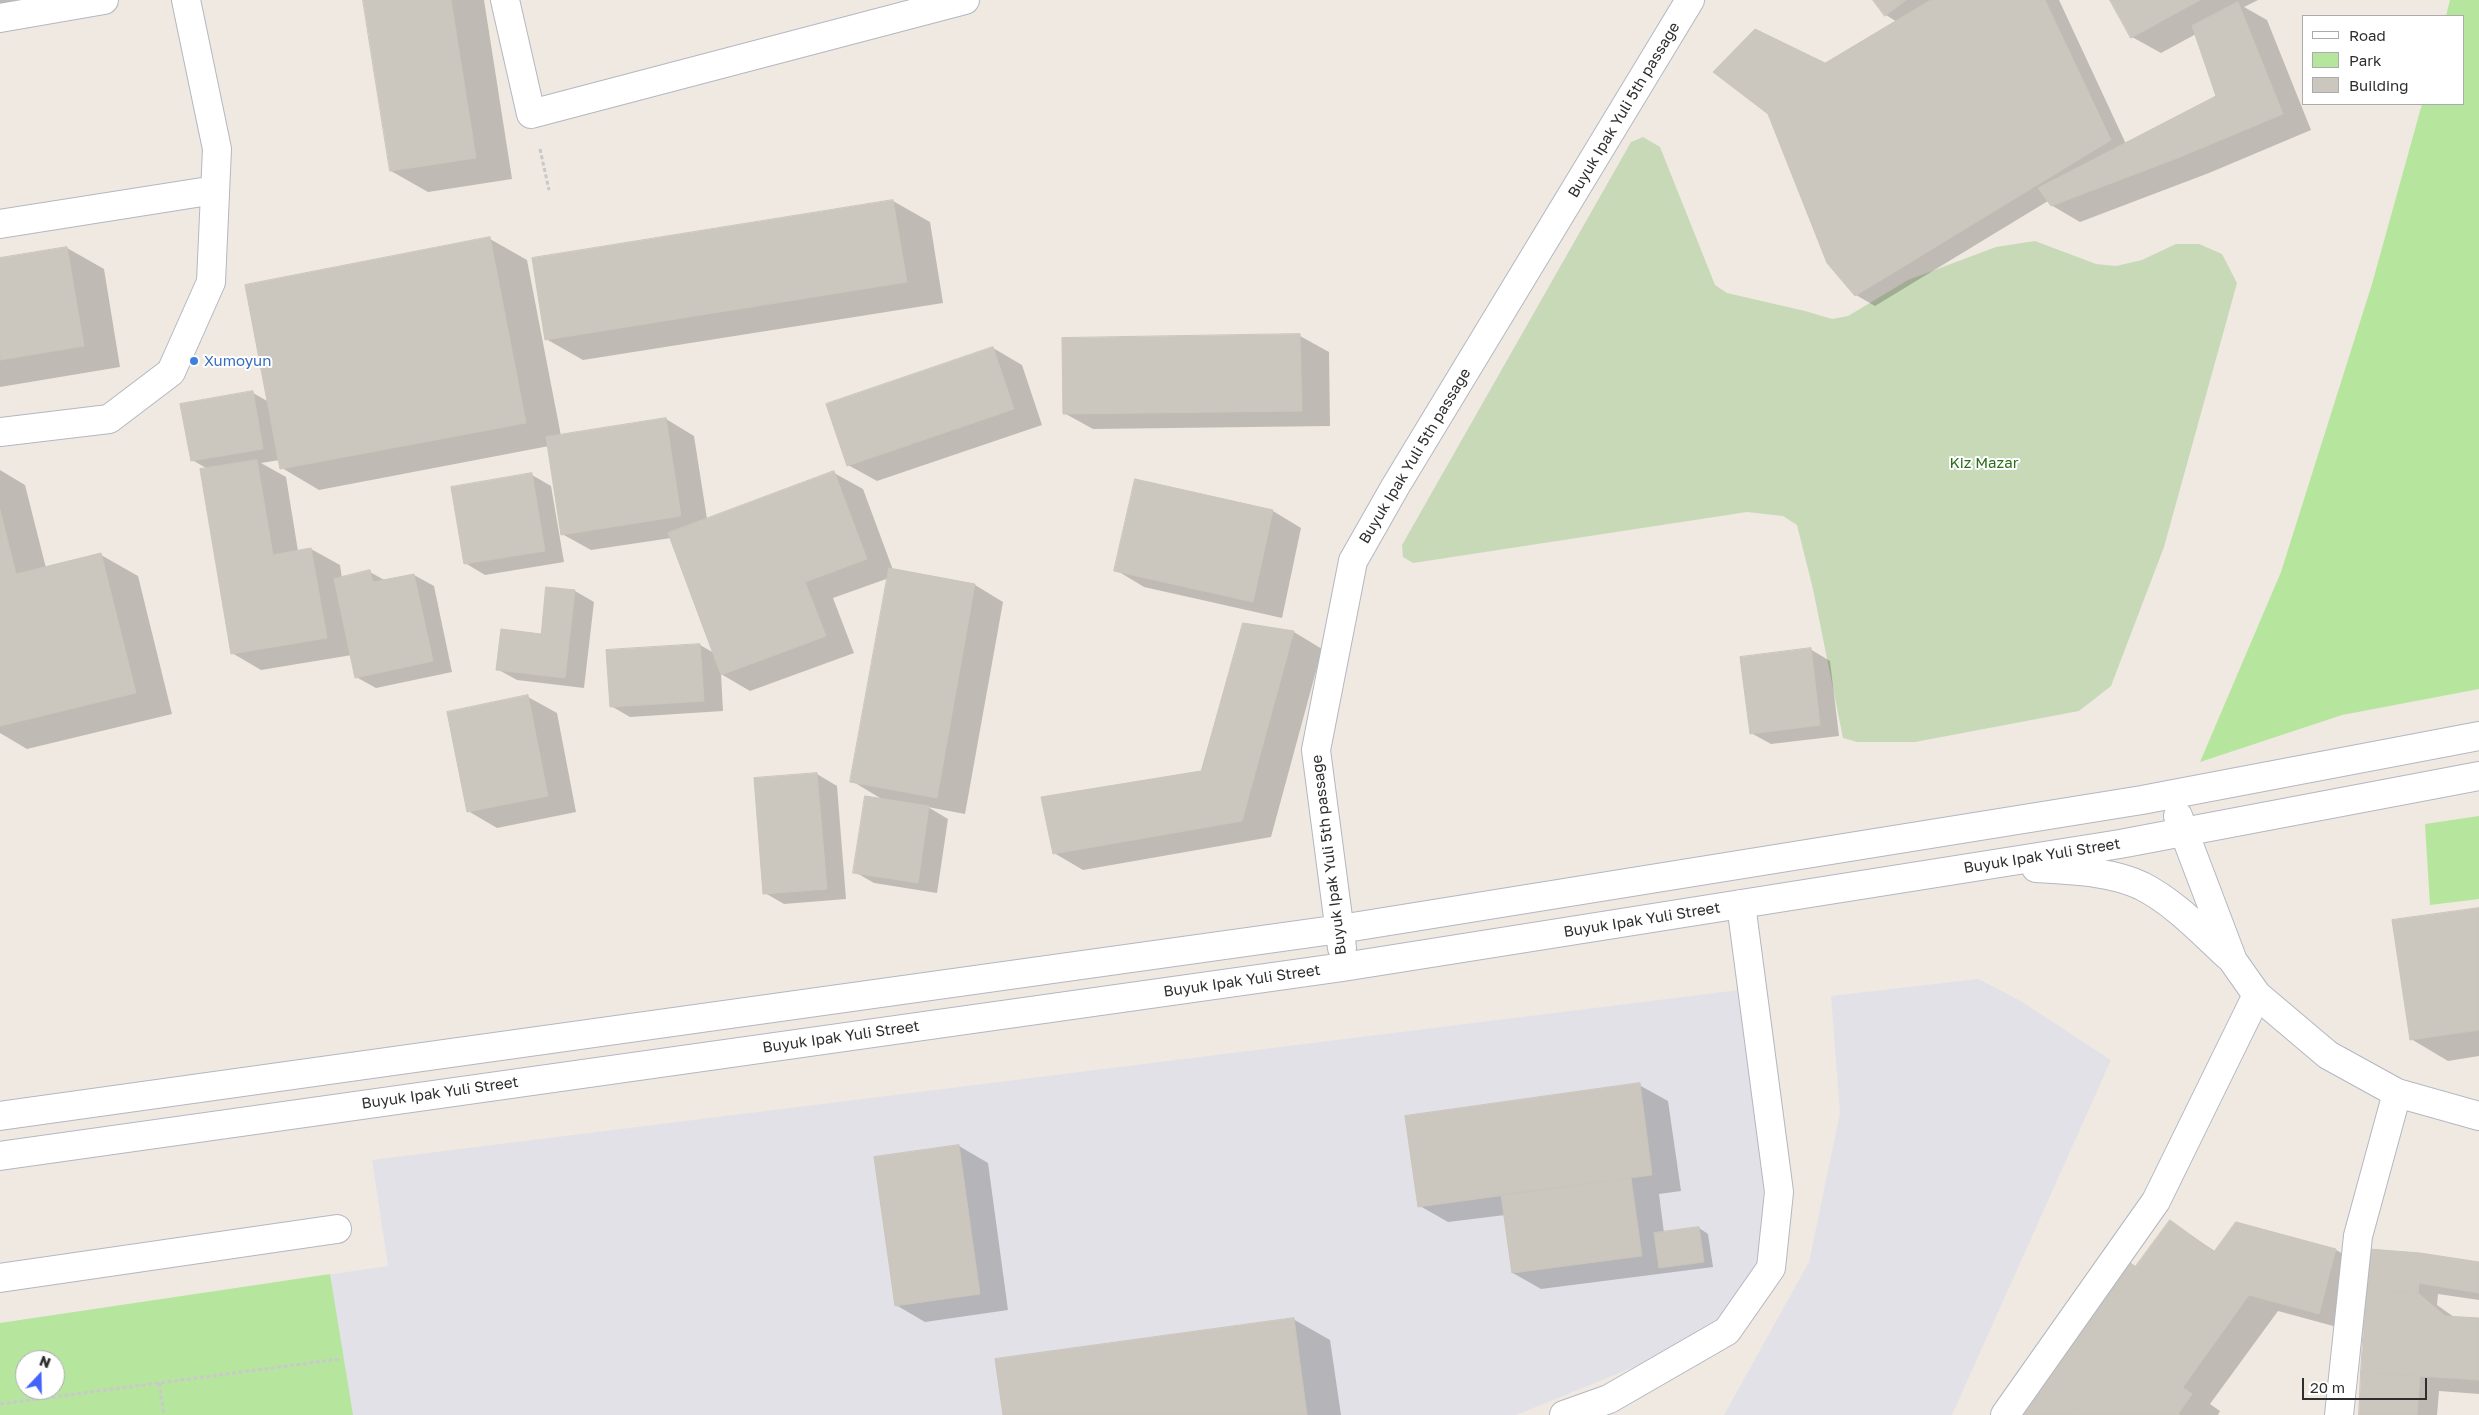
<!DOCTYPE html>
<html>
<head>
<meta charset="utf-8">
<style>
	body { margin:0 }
	#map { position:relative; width:2479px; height:1415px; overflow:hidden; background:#efe9e1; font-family:"Golos Text",sans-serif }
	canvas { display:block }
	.legend { position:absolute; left:2302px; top:15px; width:162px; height:90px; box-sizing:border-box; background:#fff; border:1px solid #ababab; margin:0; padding:6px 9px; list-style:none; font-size:15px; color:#2e2e2e }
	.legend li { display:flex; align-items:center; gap:10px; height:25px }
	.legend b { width:25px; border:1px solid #ababab }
	.north { position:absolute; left:15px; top:1350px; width:50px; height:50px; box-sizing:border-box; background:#fff; border:1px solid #ababab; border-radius:50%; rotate:21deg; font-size:14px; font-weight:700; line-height:20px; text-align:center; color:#2e2e2e }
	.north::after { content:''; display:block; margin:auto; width:18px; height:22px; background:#4264fb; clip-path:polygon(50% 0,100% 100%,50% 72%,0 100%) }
	.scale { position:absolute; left:2302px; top:1378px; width:125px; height:22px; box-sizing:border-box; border:2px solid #2e2e2e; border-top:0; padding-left:6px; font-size:15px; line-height:18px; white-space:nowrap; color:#2e2e2e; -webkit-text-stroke:4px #fff; paint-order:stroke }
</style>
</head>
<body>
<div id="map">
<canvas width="2479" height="1415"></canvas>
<ul class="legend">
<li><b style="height:6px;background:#fff"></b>Road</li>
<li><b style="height:14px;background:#b6e59e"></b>Park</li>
<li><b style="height:14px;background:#cbc7bf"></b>Building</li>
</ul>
<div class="north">N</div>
<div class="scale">20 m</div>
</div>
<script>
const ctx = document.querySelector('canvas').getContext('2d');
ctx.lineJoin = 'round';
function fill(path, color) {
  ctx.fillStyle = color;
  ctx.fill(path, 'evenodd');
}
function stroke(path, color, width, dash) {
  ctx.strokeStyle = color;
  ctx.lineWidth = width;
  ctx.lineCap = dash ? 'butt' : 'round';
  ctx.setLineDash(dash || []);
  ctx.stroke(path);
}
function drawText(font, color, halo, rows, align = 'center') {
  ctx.font = font + ' "Golos Text",sans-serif';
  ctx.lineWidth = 4;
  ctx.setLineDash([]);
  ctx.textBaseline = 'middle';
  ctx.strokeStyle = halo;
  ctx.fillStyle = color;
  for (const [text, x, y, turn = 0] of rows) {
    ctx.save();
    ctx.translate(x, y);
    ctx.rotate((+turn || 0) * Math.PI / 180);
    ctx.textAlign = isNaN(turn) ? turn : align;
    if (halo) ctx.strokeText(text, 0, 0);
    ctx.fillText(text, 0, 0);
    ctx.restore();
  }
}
fill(new Path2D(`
	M1978,979L2019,1000L2111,1060L1952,1415H1724L1809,1262L1840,1113L1831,996Z
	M1747,989L1768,1246L1715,1334L1516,1415H0V1323L388,1266L372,1160ZM25,1360H55V1390H25Z`), '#e3e1e8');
fill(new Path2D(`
	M2450,0H2479V689L2342,715L2200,762L2281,572L2372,284L2422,104H2463V16H2446Z
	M2479,816V899L2430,905L2425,824Z
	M330,1274L353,1415H0V1323ZM25,1360H55V1390H25Z`), '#b6e59e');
fill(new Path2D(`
	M1643,137L1660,147L1715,285L1727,293L1805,311L1832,319L1848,316L1908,280L1996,247L2035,241L2096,264L2116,266L2142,260L2176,244H2199L2222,254L2237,283L2164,547L2111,686L2079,711L1915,742H1857L1843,738L1813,589L1797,525L1783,516L1747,512L1413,563L1403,557L1402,545L1631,142Z`), '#c8d9b8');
fill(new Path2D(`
	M0,0H48L0,8Z
	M364,0H484L512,179L428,192L391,171Z
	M1874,0H2059L2126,144L2217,96L2196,34L2161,53L2132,37L2112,0H2258L2244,7L2267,20L2311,130L2209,173L2080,222L2051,205L2048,201L1875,306L1856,295L1825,64L1897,22L1886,15Z
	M893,201L930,222L943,303L583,360L546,339Z
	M490,239L527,260L561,436L666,419L694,436L707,519L834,473L863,489L893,570L975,585L1003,602L965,814L928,807L948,819L937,893L874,883L855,872L885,801L852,781L889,578L833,598L854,653L750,691L721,674L723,711L630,717L611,706L700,645L714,653L671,538L591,550L562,534L549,446L319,490L282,468L280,460L261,463L286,477L298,551L311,549L340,565L342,578L370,572L386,581L414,575L434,586L452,672L376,688L356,677L352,655L261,670L232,653L208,469L192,460L253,393L269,402Z
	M67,248L104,269L120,367L0,387V259Z
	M1300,336L1329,352L1330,426L1093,429L1064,413Z
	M993,348L1022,365L1042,425L877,481L848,465Z
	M0,470L25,485L46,568L101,555L138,576L172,714L27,749L0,733Z
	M532,475L551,486L564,562L485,575L465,563Z
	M1273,511L1301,528L1282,618L1144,587L1116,570Z
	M547,588L575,591L594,602L584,688L517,680L497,669L542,635Z
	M1243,625L1294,632L1322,649L1271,837L1083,870L1054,853L1202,772Z
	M1810,649L1830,661L1839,736L1771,744L1751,733Z
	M528,697L557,713L576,812L497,828L468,811Z
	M817,774L837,786L846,899L784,904L765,893L755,779Z
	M2479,909V1056L2448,1061L2411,1039Z
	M1639,1085L1668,1101L1681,1191L1659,1194L1664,1233L1699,1228L1708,1234L1713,1267L1541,1289L1513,1273L1505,1215L1448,1222L1420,1206Z
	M959,1146L988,1163L1008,1310L925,1322L896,1305Z
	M2170,1221L2216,1252L2236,1223L2336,1250L2365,1266L2348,1330L2278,1311L2210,1404L2220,1411L2218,1415H2019L2130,1264L2136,1267Z
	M2370,1251L2479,1263V1300L2438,1294L2437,1305L2454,1317L2479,1319V1394L2439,1391L2437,1415H2360Z
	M1293,1319L1330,1340L1341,1415H1005Z`), '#0003');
const building = new Path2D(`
	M363,0H451L476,158L390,171Z
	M1873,0H1906L1885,16Z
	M1931,0H2045L2111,140L1855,296L1827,263L1768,114L1713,72L1755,29L1825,63Z
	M2110,0H2200L2131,38Z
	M2238,2L2283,114L2180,157L2051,206L2038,188L2216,96L2192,26Z
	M893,200L907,282L545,340L532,258Z
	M490,237L526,423L280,469L245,285Z
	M67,247L84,346L0,360V258Z
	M1300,334L1302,411L1063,414L1062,338Z
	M993,347L1014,409L847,466L826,404Z
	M253,391L263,449L191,461L180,404Z
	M666,418L681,516L561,535L546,437Z
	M257,460L273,555L311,548L327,638L231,654L200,469Z
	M834,471L867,559L805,582L826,636L721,675L668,533Z
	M532,473L545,551L464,564L451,487Z
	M1135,479L1273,510L1253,602L1114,571Z
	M0,510L16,574L101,553L136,693L0,726Z
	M889,568L975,584L937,798L850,782Z
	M370,570L373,582L414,574L433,661L355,678L334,579Z
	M546,587L575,590L565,678L496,670L501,629L541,634Z
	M1243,623L1294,631L1242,821L1053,854L1041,797L1201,771Z
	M700,644L704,701L610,707L606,650Z
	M1811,648L1820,725L1750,734L1740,657Z
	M528,695L548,796L467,812L447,712Z
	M817,773L827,889L763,894L754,778Z
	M865,796L929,806L918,883L853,873Z
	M2479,908V1030L2410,1040L2392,920Z
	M1640,1083L1652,1175L1418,1207L1405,1116Z
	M959,1145L980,1294L895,1306L874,1157Z
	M1631,1178L1642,1256L1512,1273L1501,1195Z
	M2170,1220L2214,1252L2180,1298L2136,1266Z
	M2236,1222L2336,1249L2319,1314L2249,1295L2183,1387L2088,1318L2129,1262L2180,1298Z
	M1699,1227L1704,1262L1659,1268L1654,1233Z
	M2369,1249L2420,1253L2479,1262V1293L2419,1283L2418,1293L2366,1290Z
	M2366,1290L2418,1293L2445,1316L2479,1318V1380L2361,1372Z
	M1294,1318L1307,1415H1003L995,1359Z
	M2088,1318L2192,1394L2178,1414L2180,1415H2086L2041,1383Z
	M2361,1372L2420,1376L2417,1415H2359Z
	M2041,1383L2086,1415H2017Z`);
fill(building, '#cbc7bf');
stroke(building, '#cbc5ba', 1);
const minor = new Path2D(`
	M505,0L531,114L965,0
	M0,18L104,0
	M0,224L215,190
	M0,432L109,419L171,372L211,282L217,149L186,0
	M2178,816L2233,961L2257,995L2328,1055L2397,1093L2479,1116
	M2036,868C2070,870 2111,871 2142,886C2175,903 2201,931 2228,956
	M1342,948L1316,750L1353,561L1395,487L1690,0
	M0,1116L1340,929L2142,800L2479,736
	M0,1156L1343,967L2120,844L2479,776
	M0,1278L337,1229
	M1564,1415L1609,1399L1727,1331L1771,1268L1779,1192L1741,904
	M2005,1415L2156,1201L2257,995
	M2339,1415L2358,1236L2397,1093`);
stroke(minor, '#b4b7c1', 30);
stroke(new Path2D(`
	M540,149L549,190
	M159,1383L164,1415
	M0,1404L340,1359`), '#c9c9c9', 3, [4, 2.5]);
stroke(minor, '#fff', 28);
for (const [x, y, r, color] of [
	[194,361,5,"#3f7fe0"]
]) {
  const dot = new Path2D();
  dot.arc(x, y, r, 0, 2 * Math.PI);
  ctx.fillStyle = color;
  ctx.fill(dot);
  stroke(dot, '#fff', 2);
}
drawText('15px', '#2e2e2e', '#fff', [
	["Buyuk Ipak Yuli 5th passage",1624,110,-59],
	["Buyuk Ipak Yuli 5th passage",1415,456,-59],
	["Buyuk Ipak Yuli 5th passage",1329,855,-97],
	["Buyuk Ipak Yuli Street",2042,856,-9],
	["Buyuk Ipak Yuli Street",1642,920,-9],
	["Buyuk Ipak Yuli Street",1242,981,-8],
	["Buyuk Ipak Yuli Street",841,1037,-8],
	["Buyuk Ipak Yuli Street",440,1093,-8]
]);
drawText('15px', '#366cbe', '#fff', [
	["Xumoyun",204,361]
], 'left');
drawText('15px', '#2c6e1b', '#fff', [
	["Kiz Mazar",1984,463]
]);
</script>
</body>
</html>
